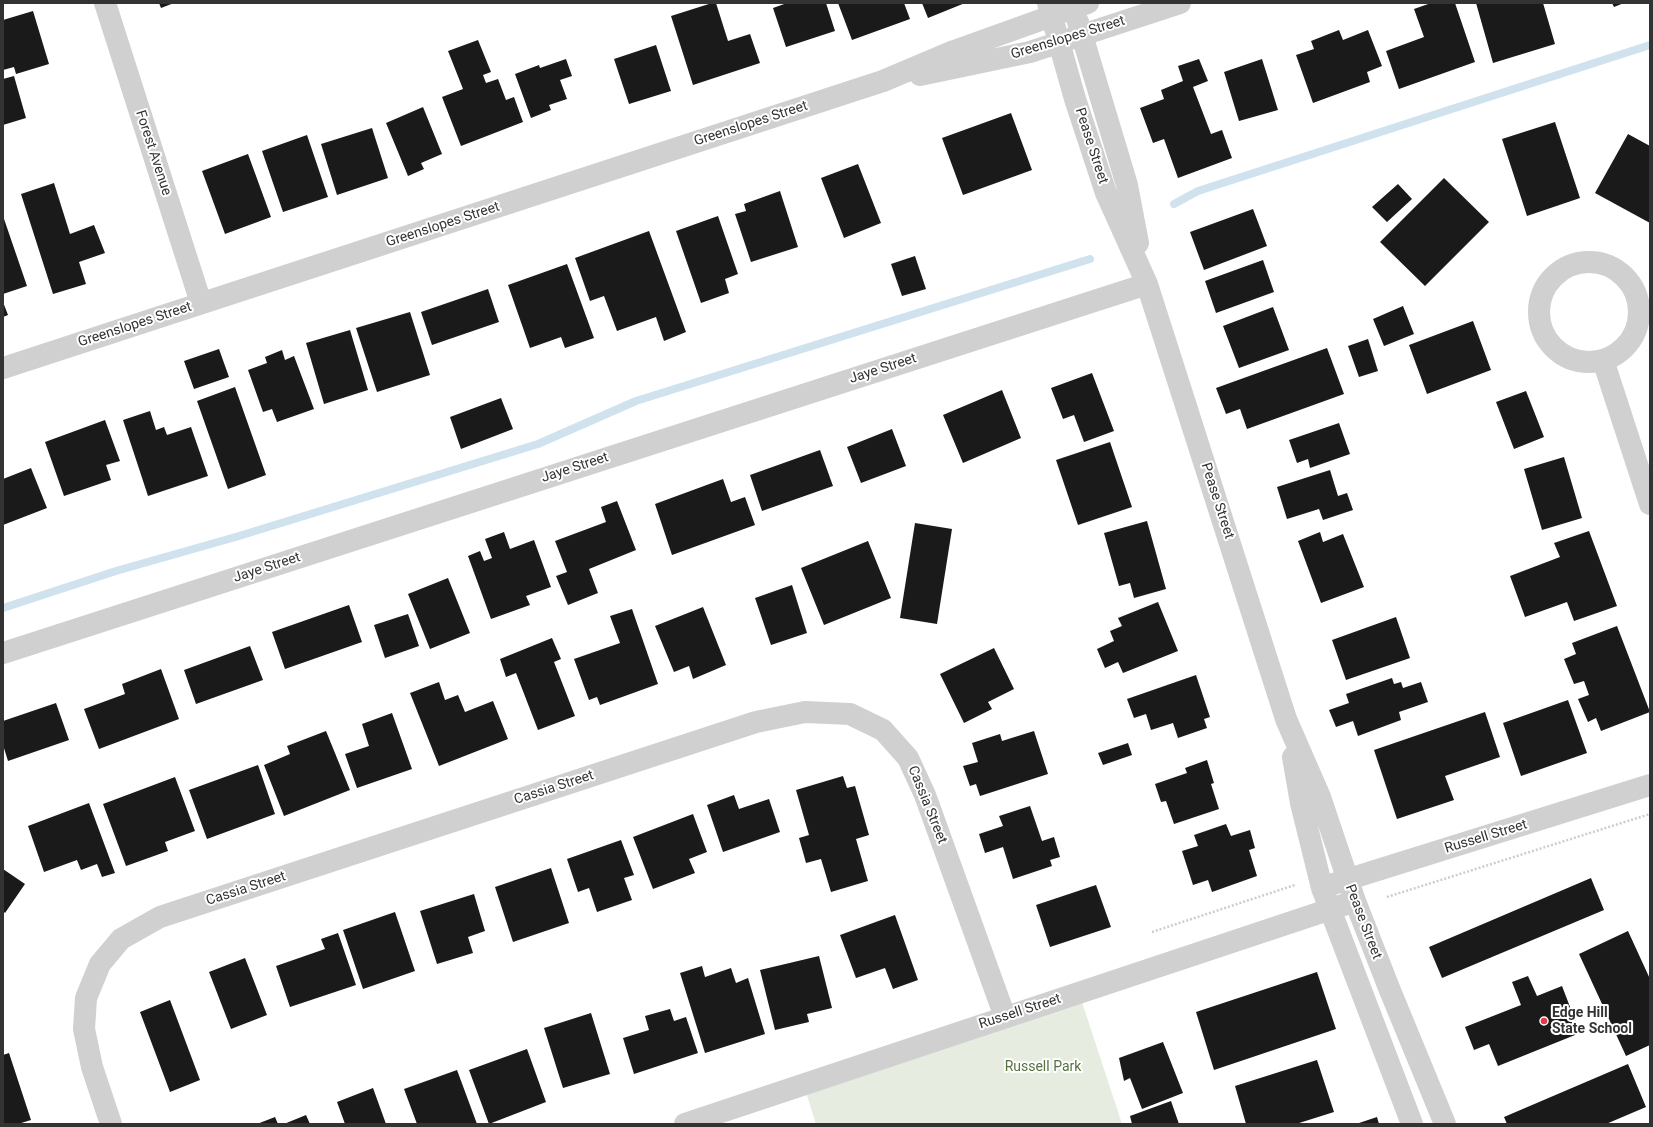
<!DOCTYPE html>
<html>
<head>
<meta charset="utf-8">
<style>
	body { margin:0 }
	#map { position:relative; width:1653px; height:1127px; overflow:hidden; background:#fff; font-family:Roboto,sans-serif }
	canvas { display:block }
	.frame { position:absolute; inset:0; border:4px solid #333; pointer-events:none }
</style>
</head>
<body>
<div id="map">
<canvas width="1653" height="1127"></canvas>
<div class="frame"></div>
</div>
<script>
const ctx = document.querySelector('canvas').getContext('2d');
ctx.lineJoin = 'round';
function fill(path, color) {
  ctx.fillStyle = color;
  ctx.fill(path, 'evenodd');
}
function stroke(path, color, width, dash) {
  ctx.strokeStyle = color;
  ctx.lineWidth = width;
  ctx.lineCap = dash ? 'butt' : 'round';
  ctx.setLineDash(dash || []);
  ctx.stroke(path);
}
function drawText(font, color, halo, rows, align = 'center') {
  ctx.font = font + ' Roboto,sans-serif';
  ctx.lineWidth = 4;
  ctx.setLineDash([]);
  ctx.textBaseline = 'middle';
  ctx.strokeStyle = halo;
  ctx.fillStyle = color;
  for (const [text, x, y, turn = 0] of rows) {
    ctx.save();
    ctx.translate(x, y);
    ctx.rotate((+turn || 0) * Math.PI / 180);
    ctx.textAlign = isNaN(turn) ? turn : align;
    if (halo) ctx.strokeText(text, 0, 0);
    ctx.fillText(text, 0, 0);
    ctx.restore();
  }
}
fill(new Path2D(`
	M1079,993L1122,1124H816L803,1083Z`), '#e6ecdf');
stroke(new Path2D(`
	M1174,204L1198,191L1650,45
	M3,608L116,571L239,536L538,444L636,401L1090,259`), '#cfe2ee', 8);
fill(new Path2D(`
	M159,3H174L161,8Z
	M712,3H716L728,41L750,34L760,63L693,85L671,16Z
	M787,3H826L835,31L786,47L773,8Z
	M838,3H904L910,19L852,40Z
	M922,3H965L928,18Z
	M1431,3H1455L1475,62L1399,89L1386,51L1424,37L1414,9Z
	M1476,3H1543L1555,44L1493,63Z
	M1612,3H1624L1614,7Z
	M33,11L49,64L16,74L14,67L3,70V20Z
	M1339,30L1343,40L1368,30L1382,66L1367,72L1370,82L1313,103L1296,55L1314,49L1311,41Z
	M478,40L491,72L483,75L486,83L498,79L506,100L514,97L523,122L461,146L442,97L463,89L448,51Z
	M656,45L671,91L629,104L614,59Z
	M566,59L572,76L560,80L567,99L549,105L551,110L531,118L515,74L539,65L540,68Z
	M1199,59L1208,81L1193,87L1211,134L1222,130L1232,158L1178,178L1164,139L1153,143L1140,108L1164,99L1161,90L1183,81L1178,66Z
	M1262,59L1278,110L1239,121L1224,72Z
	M14,76L26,118L3,125V79Z
	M423,107L442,154L421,163L424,169L408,176L386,123Z
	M1011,113L1032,170L963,195L942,138Z
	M1555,122L1580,198L1527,216L1502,139Z
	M372,128L388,178L337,195L321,144Z
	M1628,134L1650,146V223L1595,193Z
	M307,135L328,197L283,212L262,151Z
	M248,154L271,217L225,234L202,171Z
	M858,164L881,223L844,238L821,178Z
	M1444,178L1489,222L1425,286L1380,242Z
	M54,183L70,234L94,225L105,253L79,262L86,284L53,294L21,194Z
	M1398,184L1412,199L1387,222L1372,207Z
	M780,191L798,247L751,262L735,214L746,211L744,204Z
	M1253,209L1267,246L1204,270L1190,232Z
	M3,216L27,286L3,294Z
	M718,216L738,274L725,279L729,293L701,303L676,231Z
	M649,231L686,332L664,341L656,317L617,331L604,296L590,301L575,258Z
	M915,256L926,289L902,296L891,264Z
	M1263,260L1274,292L1216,313L1205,281Z
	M567,264L594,338L565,348L561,337L530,348L508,285Z
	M488,289L499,322L432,345L421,312Z
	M3,302L8,315L3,317Z
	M1403,306L1414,334L1384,346L1373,319Z
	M1273,307L1289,350L1239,368L1223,326Z
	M410,312L430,375L377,392L356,328Z
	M1473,321L1491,370L1427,394L1409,345Z
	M350,330L368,390L324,404L306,343Z
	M1368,339L1378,371L1359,377L1348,346Z
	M1327,348L1344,394L1247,429L1240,409L1226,414L1216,388Z
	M219,349L229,377L194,389L184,361Z
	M282,350L285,360L294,356L314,409L277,422L272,409L263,412L248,370L267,363L265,357Z
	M1092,373L1114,431L1084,442L1074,415L1063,419L1051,388Z
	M235,387L266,475L228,489L197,401Z
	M1002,390L1021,438L963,463L943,415Z
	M1526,391L1544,437L1514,449L1496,402Z
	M501,398L513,429L461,449L450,417Z
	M150,411L156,430L164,427L167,435L191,427L208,476L148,496L123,420Z
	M105,420L120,461L106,465L111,480L64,496L45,442Z
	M1339,423L1350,454L1310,468L1308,459L1297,463L1289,440Z
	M892,429L906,466L861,483L847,447Z
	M1110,442L1132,507L1078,525L1056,460Z
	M820,450L833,486L762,511L750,475Z
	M1564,457L1582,518L1542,530L1524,469Z
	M31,468L47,508L3,525V479Z
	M1330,470L1338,496L1347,493L1353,510L1323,520L1319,509L1287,519L1277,487Z
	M723,479L731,502L745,497L755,525L672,555L655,504Z
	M617,501L636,550L589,569L598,593L568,605L556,576L567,572L555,541L606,522L601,507Z
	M1147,521L1166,589L1134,598L1130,583L1119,586L1104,533Z
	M915,523L952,529L937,624L900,618Z
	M1589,531L1617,606L1574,621L1567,602L1525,617L1510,576L1560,557L1554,543Z
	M504,532L510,549L534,540L551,587L526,596L530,605L491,619L468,556L480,551L484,561L492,558L485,539Z
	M1320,532L1323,542L1343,534L1364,587L1321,603L1298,541Z
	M868,541L891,598L824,625L801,568Z
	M448,578L470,633L430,649L408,594Z
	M792,585L807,633L771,645L755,598Z
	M1158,602L1178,651L1123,673L1118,662L1105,668L1097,649L1114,641L1110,631L1122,626L1118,618Z
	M349,605L362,642L285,669L272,632Z
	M703,607L726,665L693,679L689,666L674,672L655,626Z
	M632,609L658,684L600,705L597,697L589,700L574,659L620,643L610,616Z
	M408,614L419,646L385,658L374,625Z
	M1396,617L1410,658L1346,680L1332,640Z
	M1617,626L1650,712L1601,731L1596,718L1588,722L1578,699L1589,695L1584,681L1574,684L1564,659L1576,654L1572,643Z
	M552,638L561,659L554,662L575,716L538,730L516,673L506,677L500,659Z
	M250,646L263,680L196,704L184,670Z
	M994,648L1014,689L988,702L992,709L964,723L940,674Z
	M161,669L179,719L99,749L84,709L125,694L122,684Z
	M1196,675L1210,717L1204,719L1207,728L1178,738L1173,723L1151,730L1146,714L1134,718L1127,699Z
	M1392,678L1394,684L1401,682L1403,688L1421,682L1428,702L1399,712L1401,720L1358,736L1353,721L1336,727L1329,710L1349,703L1346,694Z
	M439,682L445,700L458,695L465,712L493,701L508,739L439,766L410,693Z
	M1568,700L1587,753L1521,776L1503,723Z
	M56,703L69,740L8,761L3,745V721Z
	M1485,712L1500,757L1445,776L1454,800L1397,819L1374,750Z
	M392,713L412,769L357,788L345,754L369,746L362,724Z
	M326,731L350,790L284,816L264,765L290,754L287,746Z
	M1034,731L1048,774L980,796L976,784L970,786L963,766L978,762L972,743L1000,734L1002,741Z
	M1128,743L1132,755L1103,765L1098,753Z
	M1207,760L1214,783L1211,784L1219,809L1174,824L1166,801L1161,802L1155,784L1187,773L1185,768Z
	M258,765L275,814L207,839L189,790Z
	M843,776L847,788L855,786L869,835L856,839L868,881L831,892L821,859L806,863L799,838L809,835L796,790Z
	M175,777L195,831L165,842L168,851L126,866L103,804Z
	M734,795L739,809L769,799L780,832L723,852L707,805Z
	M89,803L115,873L102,877L97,864L81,870L77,860L44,872L28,826Z
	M1030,806L1042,841L1054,837L1060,857L1050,860L1052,866L1013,879L1003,847L985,853L979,834L1003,826L999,816Z
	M693,814L707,852L689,859L695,873L653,889L633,837Z
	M1226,824L1231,836L1250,830L1255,848L1249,850L1257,876L1212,892L1208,880L1193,885L1182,851L1198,846L1194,835Z
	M621,840L634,875L624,878L632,900L597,912L589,888L578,892L567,859Z
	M551,868L569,923L513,942L495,887Z
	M3,869L25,884L5,913L3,911Z
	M1591,878L1604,910L1442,978L1429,947Z
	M1096,885L1111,927L1050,947L1036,905Z
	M474,894L485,931L468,937L473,953L437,964L420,911Z
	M395,912L415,971L363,989L343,930Z
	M895,915L918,980L893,989L885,968L856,978L840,935Z
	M1628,931L1650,979V1045L1626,1056L1579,954Z
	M338,933L356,985L290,1007L276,966L325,949L321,939Z
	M819,956L832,1008L807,1014L809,1022L775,1030L760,970Z
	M245,958L267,1015L231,1029L209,972Z
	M702,966L705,977L731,968L736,983L748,978L765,1034L705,1053L680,973Z
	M1317,972L1336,1029L1214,1070L1196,1012Z
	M1528,976L1537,996L1562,986L1580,1033L1498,1066L1489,1044L1474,1050L1465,1027L1521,1005L1512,982Z
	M170,1000L200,1080L170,1092L140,1012Z
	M670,1009L674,1021L686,1017L698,1053L634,1074L623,1038L649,1030L645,1016Z
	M591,1013L610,1074L563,1088L544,1028Z
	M1163,1042L1183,1093L1142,1109L1130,1078L1124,1081L1119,1058Z
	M527,1049L546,1102L489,1124L469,1070Z
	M9,1053L31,1120L18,1124H3V1055Z
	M1317,1060L1334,1112L1296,1124H1246L1235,1086Z
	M1628,1064L1646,1107L1606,1124H1507L1504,1117Z
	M457,1070L477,1124H417L404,1089Z
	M373,1088L386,1124H345L337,1102Z
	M1171,1101L1179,1124H1132L1130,1116Z
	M306,1115L310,1124H284Z
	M275,1117L278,1124H257Z
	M1377,1117L1379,1124H1356Z`), '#1a1a1a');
stroke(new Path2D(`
	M1387,897L1650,814
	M1152,932L1295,885`), '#cdcdcd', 2.5, [2, 2]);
stroke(new Path2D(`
	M105,3L201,303
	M1048,3L1075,99L1106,193L1147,284L1286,719L1320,797L1355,901L1389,988L1445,1124
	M1078,22L1127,185L1138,243
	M920,75L1030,52L1180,3
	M1539 312a50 50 0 1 1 100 0a50 50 0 1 1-100 0Z
	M1603,360L1650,504
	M3,368L883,81L954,51L1088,3
	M3,653L1147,284
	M1293,757L1301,803L1322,888L1412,1124
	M1333,884L1650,785
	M111,1124L92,1067L84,1029L86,998L100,964L121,939L160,917L756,722L805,712L850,714L883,730L908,758L925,795L1005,1017
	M685,1124L1355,901`), '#d0d0d0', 22);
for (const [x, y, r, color] of [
	[1544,1021,4,"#e63946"]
]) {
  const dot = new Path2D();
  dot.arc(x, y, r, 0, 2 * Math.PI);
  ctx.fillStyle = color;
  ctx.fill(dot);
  stroke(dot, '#fff', 1.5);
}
drawText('14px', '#333', '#fff', [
	["Greenslopes Street",1068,38,-17],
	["Greenslopes Street",751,124,-18],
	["Pease Street",1091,146,72],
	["Forest Avenue",153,153,72],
	["Greenslopes Street",443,225,-18],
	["Greenslopes Street",135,325,-18],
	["Jaye Street",883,369,-18],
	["Jaye Street",575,468,-18],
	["Pease Street",1217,501,72],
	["Jaye Street",267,568,-18],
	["Cassia Street",554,788,-18],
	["Cassia Street",927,805,68],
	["Russell Street",1486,837,-17],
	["Cassia Street",246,889,-18],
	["Pease Street",1363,922,69],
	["Russell Street",1020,1012,-18]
]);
drawText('bold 14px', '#333', '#fff', [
	["Edge Hill",1552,1013],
	["State School",1552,1029]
], 'left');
drawText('14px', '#56703f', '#fff', [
	["Russell Park",1043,1067]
]);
</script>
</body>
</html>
